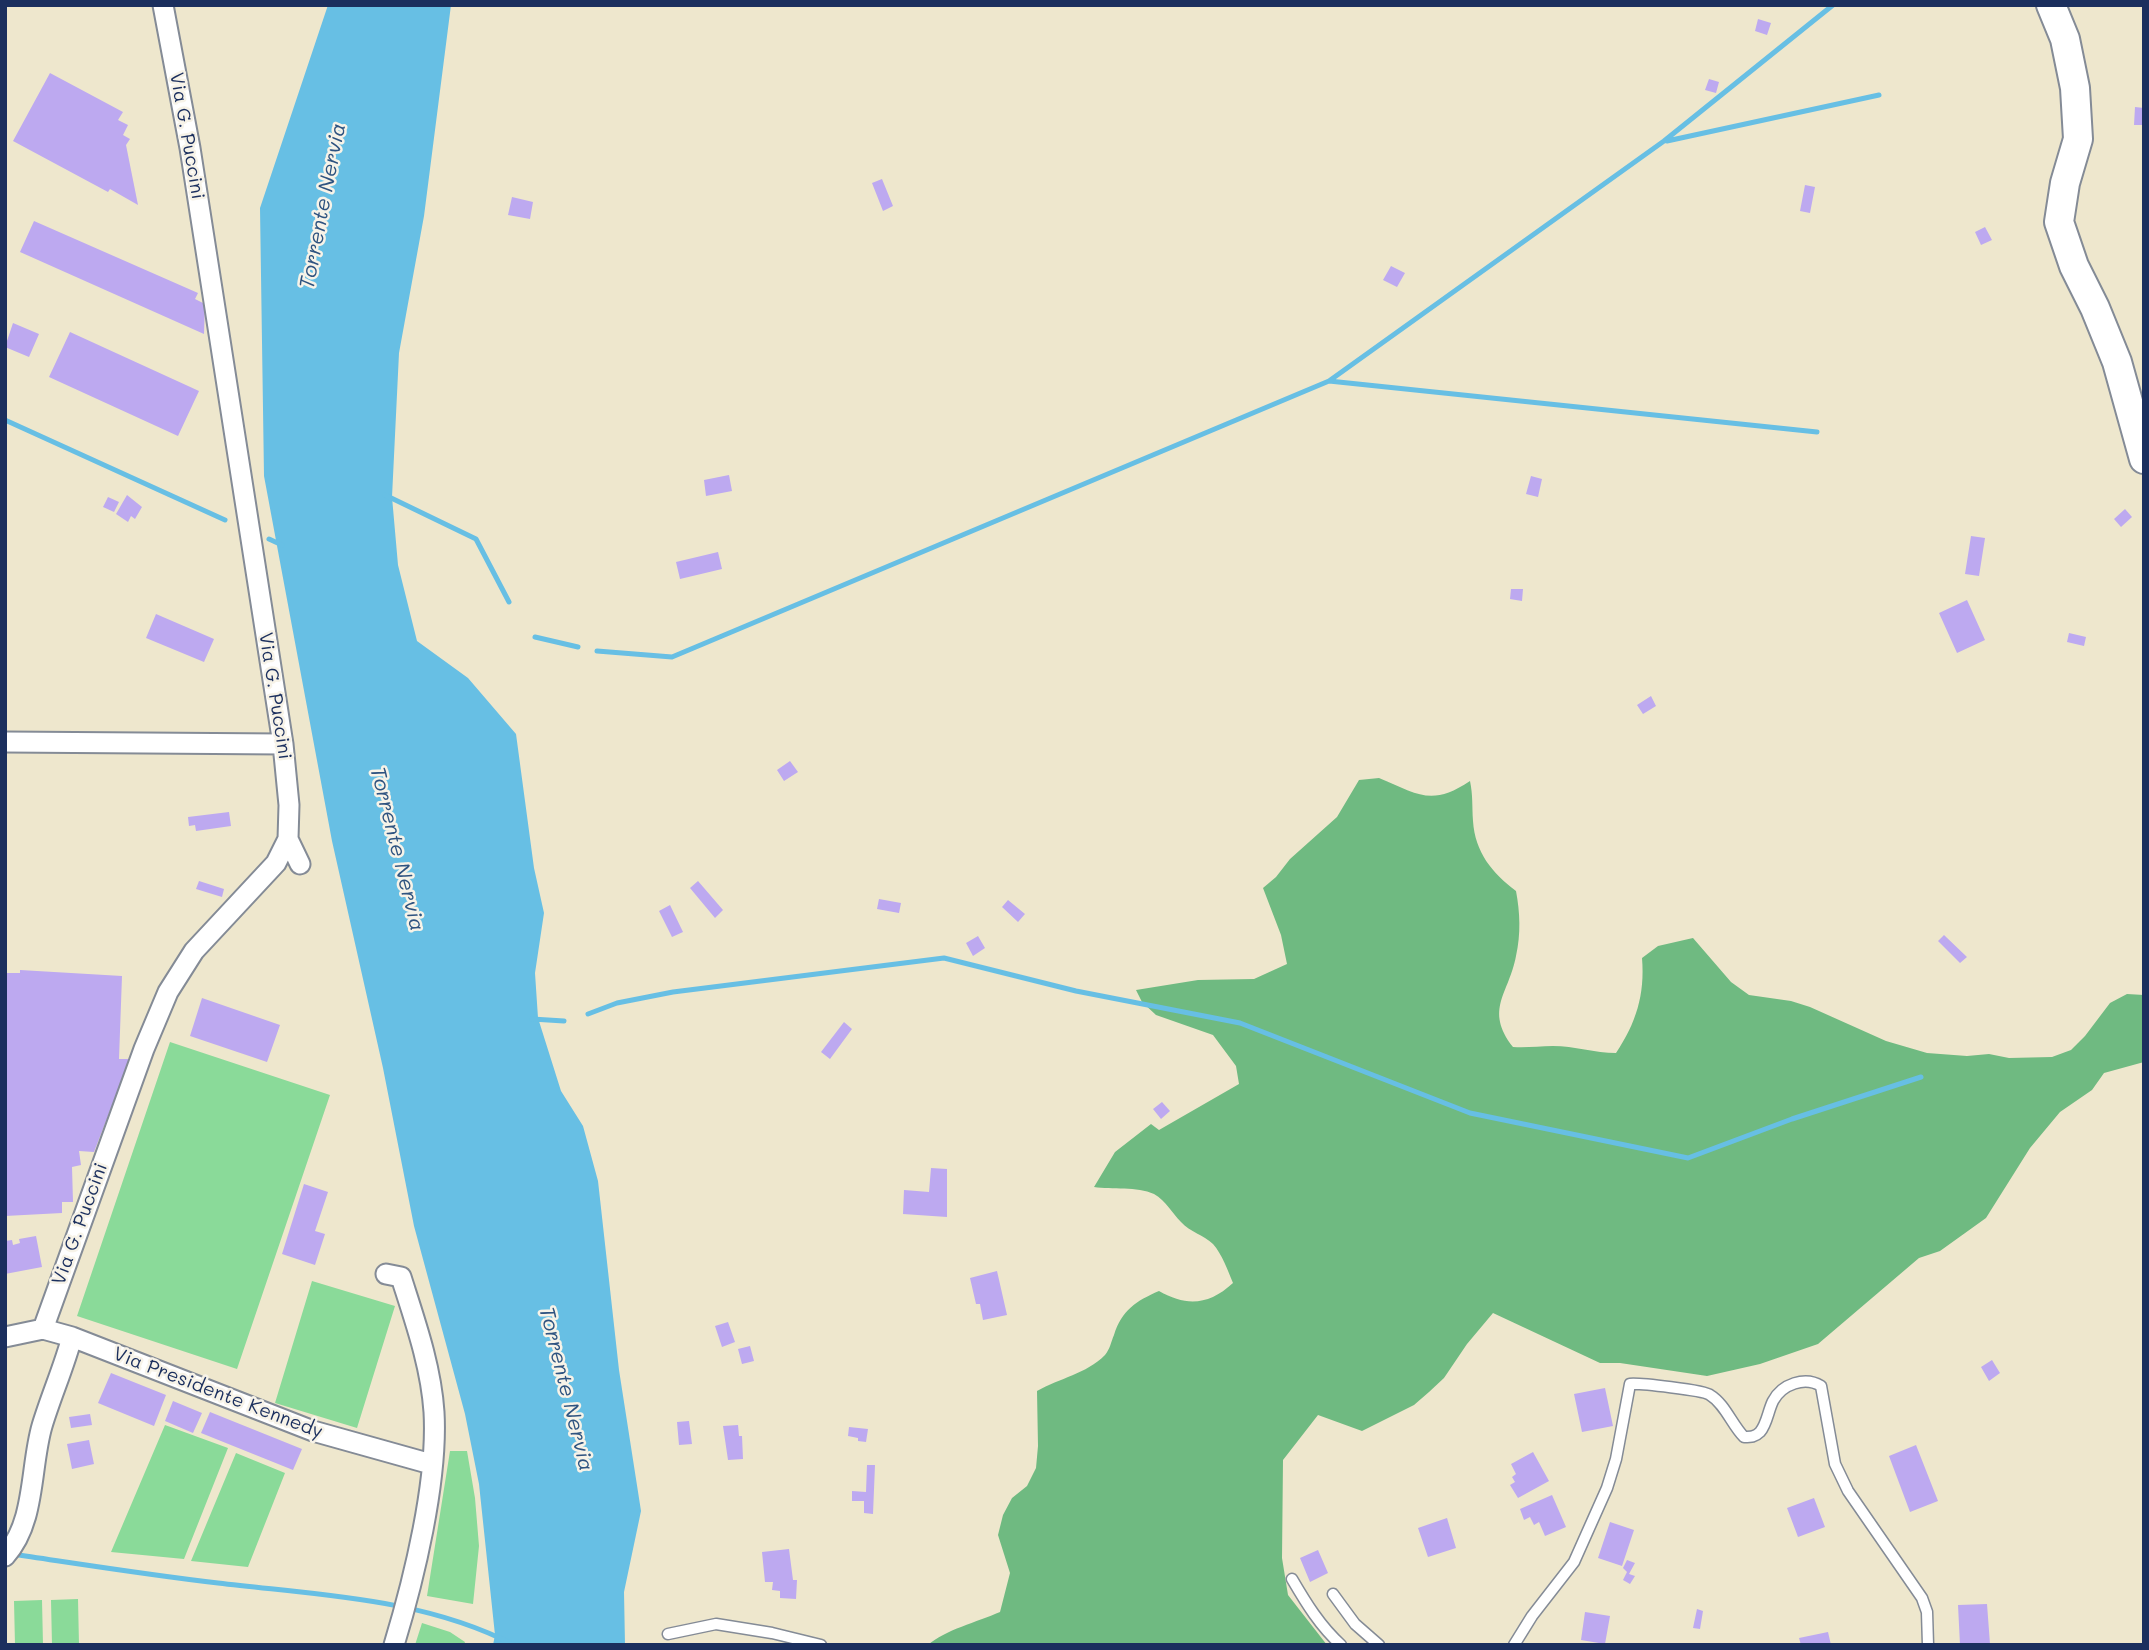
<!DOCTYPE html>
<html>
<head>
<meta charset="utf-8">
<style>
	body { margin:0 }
	#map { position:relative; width:2149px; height:1650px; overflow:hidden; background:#eee7cd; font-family:Mali,sans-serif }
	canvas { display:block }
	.frame { position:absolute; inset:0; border:7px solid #1b2f5e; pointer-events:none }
</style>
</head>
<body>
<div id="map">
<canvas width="2149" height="1650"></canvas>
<div class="frame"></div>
</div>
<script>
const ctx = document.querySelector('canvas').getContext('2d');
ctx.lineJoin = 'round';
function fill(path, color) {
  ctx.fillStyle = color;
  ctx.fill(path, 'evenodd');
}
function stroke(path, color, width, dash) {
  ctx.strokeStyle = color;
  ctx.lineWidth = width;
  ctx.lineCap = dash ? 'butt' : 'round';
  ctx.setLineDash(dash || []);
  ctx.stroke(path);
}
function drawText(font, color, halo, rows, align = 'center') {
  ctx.font = font + ' Mali,sans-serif';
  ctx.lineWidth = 5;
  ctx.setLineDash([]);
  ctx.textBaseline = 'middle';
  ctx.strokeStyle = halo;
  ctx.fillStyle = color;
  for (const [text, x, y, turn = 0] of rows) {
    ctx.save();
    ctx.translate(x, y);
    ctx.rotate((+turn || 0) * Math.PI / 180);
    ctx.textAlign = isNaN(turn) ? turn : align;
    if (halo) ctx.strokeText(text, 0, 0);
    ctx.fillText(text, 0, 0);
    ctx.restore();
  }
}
fill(new Path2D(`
	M170,1042L330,1095L237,1369L77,1316Z
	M312,1281L395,1306L357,1428L275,1403Z
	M165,1425L228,1448L184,1559L111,1552Z
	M450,1451H467L475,1498L479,1546L473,1604L427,1596Z
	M236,1453L285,1473L248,1567L191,1561Z
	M78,1599L79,1645H52L51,1600Z
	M42,1600L43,1645H15L14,1601Z
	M422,1623L450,1632L465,1642L464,1645H415Z`), '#8ada99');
fill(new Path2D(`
	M1379,778C1418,794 1431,807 1470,781C1473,795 1472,807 1473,821C1475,852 1492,873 1516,891C1520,912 1521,934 1516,956C1509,994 1484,1009 1513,1047C1527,1048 1539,1046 1553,1046C1574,1046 1595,1053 1616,1053C1636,1023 1645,995 1642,958L1658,946L1693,938L1731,982L1749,995L1791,1001L1810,1007L1886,1041L1927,1053L1967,1056L1989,1054L2009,1058L2052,1057L2071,1050L2085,1036L2110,1003L2127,994L2144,995V1062L2104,1073L2092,1090L2060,1112L2030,1148L1986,1218L1940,1251L1919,1258L1818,1344L1760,1364L1707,1376L1620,1363H1600L1493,1313L1467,1344L1444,1378L1429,1392L1414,1405L1362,1431L1318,1415L1283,1460L1282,1558L1288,1595L1327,1645H928C945,1630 977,1622 1000,1612L1010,1573L998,1535L1003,1515L1012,1498L1027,1486L1036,1468L1038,1446L1037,1391C1060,1378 1086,1374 1105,1355C1110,1349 1111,1342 1114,1335C1122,1310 1136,1301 1159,1291C1187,1307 1209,1305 1233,1283C1228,1271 1222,1254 1213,1244C1204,1235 1190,1232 1181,1222C1172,1213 1166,1201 1154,1194C1137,1186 1112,1190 1094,1187L1115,1152L1151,1124L1159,1130L1239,1084L1236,1066L1213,1035L1156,1015L1142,1002L1136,990L1198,980L1254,979L1287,964L1281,935L1263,888L1276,877L1290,859L1337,817L1359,780Z`), '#6fba81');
fill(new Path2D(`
	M328,5H451L424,216L399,353L392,497L398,565L417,641L468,678L516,734L534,868L544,913L535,973L538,1018L561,1091L583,1126L598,1181L619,1370L641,1511L624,1592L625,1645H493L495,1635L479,1484L465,1414L414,1226L383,1068L332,841L264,476L260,208Z`), '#67bfe4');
stroke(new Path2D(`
	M1667,141L1879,95
	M1329,381L1817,432
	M5,420L225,520
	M385,495L476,539L509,602
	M269,539L282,545
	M535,637L578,647
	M597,651L672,657L1329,381L1664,141L1833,5
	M588,1014L617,1003L673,992L944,958L1076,991L1240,1023L1470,1113L1688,1158L1792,1119L1921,1077
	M532,1019L564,1021
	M12,1554C80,1564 149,1575 218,1583C317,1595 424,1598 514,1645`), '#67bfe4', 5);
fill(new Path2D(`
	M1758,19L1771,23L1767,35L1755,31Z
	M50,73L123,112L118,120L128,125L123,135L130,139L126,145L138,205L110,189L108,192L13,141Z
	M1709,79L1719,82L1716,93L1705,90Z
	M2135,107L2144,108V125H2134Z
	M882,179L893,206L883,211L872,183Z
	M1805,185L1815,187L1810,213L1800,211Z
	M512,197L533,202L530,219L508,215Z
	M34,221L198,293L195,299L205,304L204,334L20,252Z
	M1985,227L1992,240L1981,245L1975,232Z
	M1391,266L1405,273L1397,287L1383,280Z
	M13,323L39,334L29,357L5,347Z
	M70,332L199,391L178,436L49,377Z
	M729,475L732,491L706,496L704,480Z
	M1531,476L1542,479L1538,497L1526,494Z
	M127,495L142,507L135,519L131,516L128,522L116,514Z
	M108,497L119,502L114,512L103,507Z
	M2125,509L2132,517L2121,527L2114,519Z
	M1971,536L1985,538L1979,576L1965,574Z
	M718,552L722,569L680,579L676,562Z
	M1511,589H1523L1522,601L1510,599Z
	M1967,600L1985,640L1957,653L1939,613Z
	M156,614L214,639L204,662L146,638Z
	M2069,633L2086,637L2084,646L2067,642Z
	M1651,696L1656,706L1643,714L1637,705Z
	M790,761L798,772L784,781L777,770Z
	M229,812L231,826L196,831L195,825L189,826L188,817Z
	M199,881L224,889L222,897L196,889Z
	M698,881L723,910L715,918L690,888Z
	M879,899L901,903L899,913L877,909Z
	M1008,900L1025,914L1018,922L1002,907Z
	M670,905L683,932L672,937L659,911Z
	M1944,935L1967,957L1960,963L1938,941Z
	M978,936L985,948L973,956L966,943Z
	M20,970L122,976L119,1059H130L94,1152L79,1151L81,1165L72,1167L73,1202H62V1213L5,1216V973H20Z
	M202,998L280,1025L267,1062L190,1036Z
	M844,1022L852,1029L830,1059L821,1052Z
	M1162,1102L1170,1111L1161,1119L1153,1109Z
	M931,1168L947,1169V1217L903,1214L904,1190L929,1192Z
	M304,1184L328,1192L315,1231L325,1234L315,1265L282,1254Z
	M36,1236L42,1267L5,1274V1241L12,1240L13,1245L20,1243L19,1239Z
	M997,1271L1007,1315L983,1320L980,1304H976L970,1278Z
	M728,1322L735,1342L722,1347L715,1326Z
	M750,1346L754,1361L742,1364L738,1349Z
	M1992,1360L2000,1373L1989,1381L1981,1367Z
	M111,1373L166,1395L154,1426L98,1403Z
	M1605,1388L1613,1426L1582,1432L1574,1394Z
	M173,1401L202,1413L193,1433L165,1421Z
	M210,1412L302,1449L293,1470L201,1433Z
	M90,1414L92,1425L71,1428L69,1417Z
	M689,1421L692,1444L679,1445L677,1422Z
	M738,1425L739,1436H742L743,1459L728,1460L723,1426Z
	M849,1427L868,1429L866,1442L858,1441V1438L848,1436Z
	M89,1440L94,1464L72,1469L67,1444Z
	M1916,1445L1938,1501L1910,1512L1889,1456Z
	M1533,1452L1549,1481L1518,1498L1510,1485L1515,1482L1512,1477L1516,1474L1511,1464Z
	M867,1465H875L873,1514L864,1513V1501H852V1491L866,1492Z
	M1552,1495L1566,1527L1545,1536L1539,1522L1534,1525L1530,1517L1524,1520L1520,1509Z
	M1814,1498L1825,1527L1798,1537L1787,1508Z
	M1447,1518L1456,1548L1428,1557L1418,1528Z
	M1610,1522L1634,1530L1622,1566L1598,1558Z
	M789,1549L793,1580H797L796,1599L780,1598V1591L772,1590L773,1582H765L762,1552Z
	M1318,1550L1328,1573L1310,1582L1300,1558Z
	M1627,1560L1635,1563L1629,1574L1635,1576L1630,1584L1623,1580L1627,1572L1623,1568Z
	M1987,1604L1990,1644L1960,1645L1958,1605Z
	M1697,1609L1703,1611L1700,1629L1693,1628Z
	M1585,1612L1610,1616L1605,1644L1581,1640Z
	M1828,1632L1831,1645H1801L1799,1638Z`), '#bda9f0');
const lane = new Path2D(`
	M1292,1579C1306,1603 1320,1626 1341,1645
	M1333,1594L1355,1624L1379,1645
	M668,1634L716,1624L772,1633L821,1645
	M1514,1645L1532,1616L1574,1562L1607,1488L1616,1459L1630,1384C1638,1383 1704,1390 1710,1395C1725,1404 1732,1425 1744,1437C1751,1437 1755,1437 1760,1432C1767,1424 1768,1411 1773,1401C1782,1384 1805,1376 1821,1386L1835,1464L1848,1491L1922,1598L1927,1612L1928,1645`);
const street = new Path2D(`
	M5,742L283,744
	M288,839L300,864
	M386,1274L401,1277C415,1321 431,1366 434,1412C438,1481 414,1579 394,1645
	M43,1329L144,1049L168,992L194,951L276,863L288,839L289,805L283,744L190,148L163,5
	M5,1337L43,1329L72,1337L313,1431L431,1464
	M5,1556C36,1522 30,1467 42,1426C51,1396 64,1367 72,1337`);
const secondary = new Path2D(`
	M2051,5L2065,39L2075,88L2078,139L2065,183L2059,222L2074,266L2095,308L2117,362L2144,459`);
stroke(lane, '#848b96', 13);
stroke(street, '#848b96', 23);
stroke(secondary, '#848b96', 32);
stroke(lane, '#fff', 10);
stroke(street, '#fff', 19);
stroke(secondary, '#fff', 28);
drawText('19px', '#1b2f5e', '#f7f3e8', [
	["Via G. Puccini",187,136,80],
	["Via G. Puccini",275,696,81],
	["Via G. Puccini",80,1224,-70],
	["Via Presidente Kennedy",218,1393,21]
]);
drawText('italic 21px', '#2e5380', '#f7f3e8', [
	["Torrente Nervia",323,206,-79],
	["Torrente Nervia",397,849,76],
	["Torrente Nervia",566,1389,76]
]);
</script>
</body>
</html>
